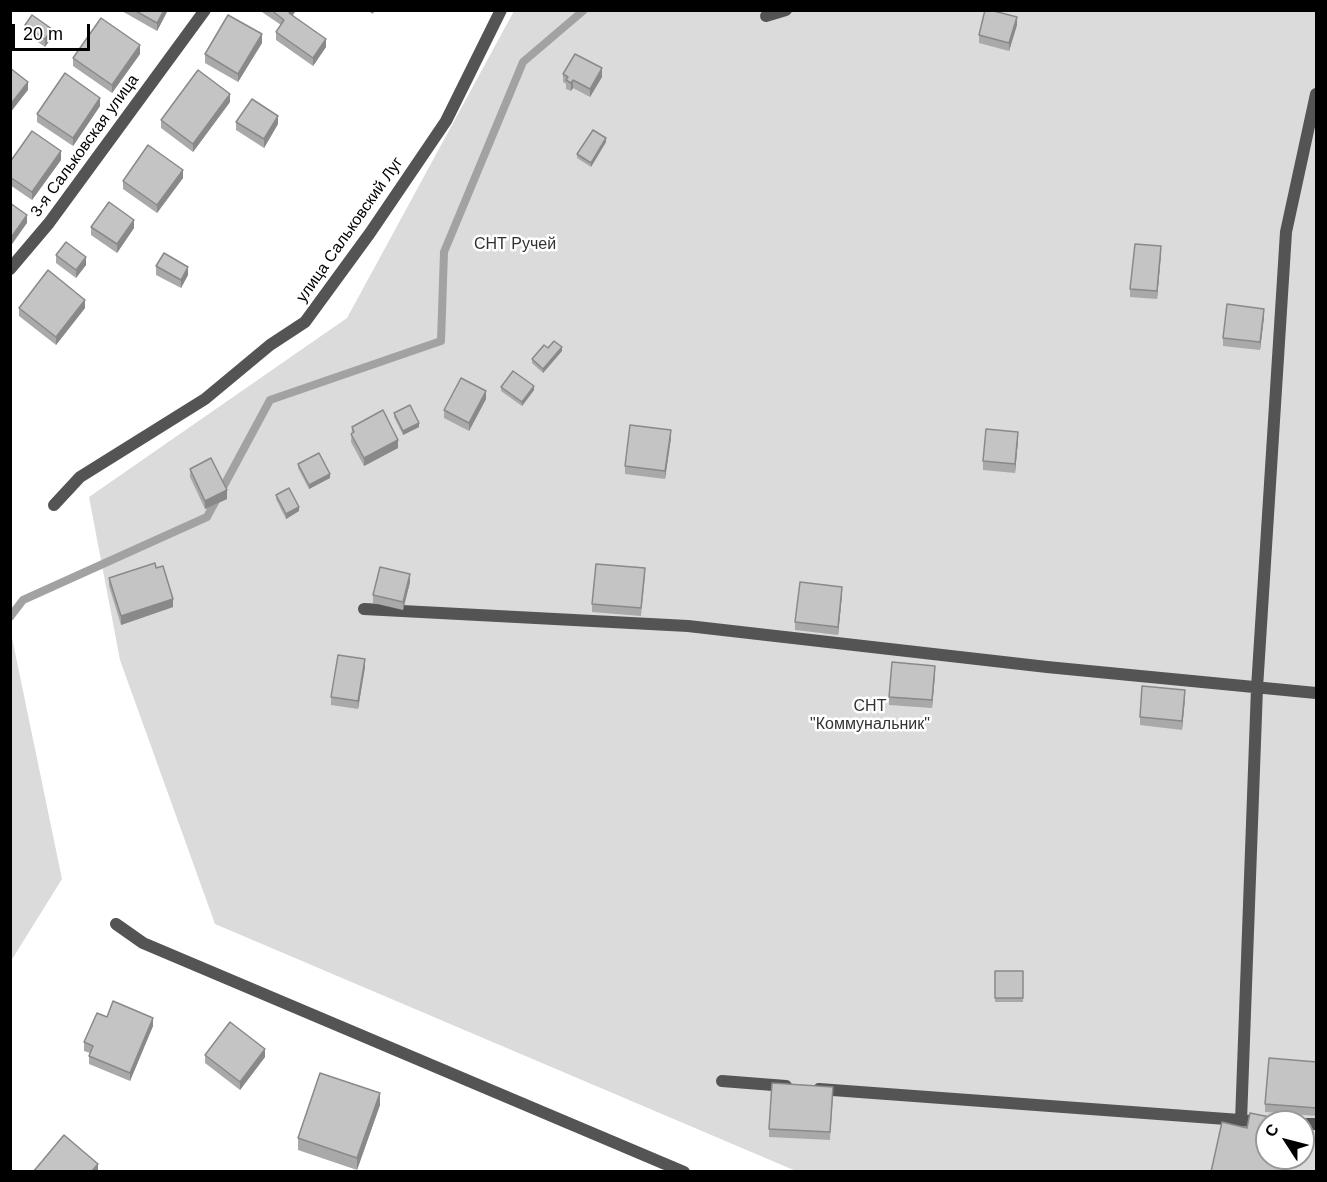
<!DOCTYPE html>
<html>
<head>
<meta charset="utf-8">
<style>
	body { margin:0 }
	#map { position:relative; width:1327px; height:1182px; overflow:hidden; background:#fff; font-family:Arial,sans-serif }
	canvas { display:block }
	.frame { position:absolute; inset:0; border:12px solid #000; pointer-events:none }
	.north { position:absolute; left:1255px; top:1110px; width:60px; height:60px; box-sizing:border-box; background:#fff; border:2px solid #999; border-radius:50%; rotate:306deg; font-size:16px; font-weight:700; line-height:24px; text-align:center; color:#000 }
	.north::after { content:''; display:block; margin:auto; width:21px; height:27px; background:#000; clip-path:polygon(50% 0,100% 100%,50% 72%,0 100%) }
	.scale { position:absolute; left:12px; top:24px; width:78px; height:27px; box-sizing:border-box; border:3px solid #000; border-top:0; padding-left:8px; font-size:18px; line-height:21px; white-space:nowrap; color:#000; -webkit-text-stroke:4px #fff; paint-order:stroke }
</style>
</head>
<body>
<div id="map">
<canvas width="1327" height="1182"></canvas>
<div class="frame"></div>
<div class="north">С</div>
<div class="scale">20 m</div>
</div>
<script>
const ctx = document.querySelector('canvas').getContext('2d');
ctx.lineJoin = 'round';
function fill(path, color) {
  ctx.fillStyle = color;
  ctx.fill(path, 'evenodd');
}
function stroke(path, color, width, dash) {
  ctx.strokeStyle = color;
  ctx.lineWidth = width;
  ctx.lineCap = dash ? 'butt' : 'round';
  ctx.setLineDash(dash || []);
  ctx.stroke(path);
}
function drawText(font, color, halo, rows, align = 'center') {
  ctx.font = font + ' Arial,sans-serif';
  ctx.lineWidth = 5;
  ctx.setLineDash([]);
  ctx.textBaseline = 'middle';
  ctx.strokeStyle = halo;
  ctx.fillStyle = color;
  for (const [text, x, y, turn = 0] of rows) {
    ctx.save();
    ctx.translate(x, y);
    ctx.rotate((+turn || 0) * Math.PI / 180);
    ctx.textAlign = isNaN(turn) ? turn : align;
    if (halo) ctx.strokeText(text, 0, 0);
    ctx.fillText(text, 0, 0);
    ctx.restore();
  }
}
fill(new Path2D(`
	M514,11H1316V1171H796L215,924L120,660L89,497L347,318ZM1267,1122H1303V1158H1267Z
	M11,633L62,879L11,961H10Z`), '#dbdbdb');
stroke(new Path2D(`
	M10,617L23,600L207,517L270,400L441,341L444,252L523,62L584,10`), '#a2a2a2', 8);
stroke(new Path2D(`
	M766,16L786,10
	M364,609L688,626L1047,667L1316,693
	M116,924L143,943L684,1172
	M722,1081L786,1086
	M819,1089L1267,1122
	M1241,1121L1257,688L1286,232L1316,94
	M1303,1124H1316`), '#545454', 12);
stroke(new Path2D(`
	M10,269L49,223L205,10
	M54,505L80,477L205,399L270,345L305,322L370,233L446,121L501,10`), '#545454', 12);
fill(new Path2D(`
	M120,10H168L157,31Z
	M259,10H296L293,15L326,47L313,66L276,40V32L281,25Z
	M366,10H375L373,14Z
	M25,25L52,37L45,47L25,33Z
	M1017,25L1009,51L979,43V35Z
	M262,43L238,82L205,63V54Z
	M140,54L112,93L73,66V58Z
	M563,74L602,77L590,97L573,88L571,91L566,89V84L563,82Z
	M230,102L193,152L161,128V120Z
	M100,106L73,146L37,122V114Z
	M236,122L278,124L264,148L236,130Z
	M606,142L591,167L577,158V154Z
	M61,160L32,200L10,185V162Z
	M183,178L157,213L123,189V181Z
	M91,227L134,228L117,253L91,235Z
	M1161,254L1157,299L1130,297V289Z
	M56,255L86,265L76,278L56,263Z
	M156,266L188,275L181,288L156,275Z
	M19,308H85L56,345L19,316Z
	M1264,317L1260,350L1223,346V338Z
	M562,351L543,373L532,363V359Z
	M501,387L534,390L522,406L501,391Z
	M486,399L469,431L444,418V410Z
	M394,413L419,427L403,435L394,417Z
	M352,427L398,448L364,466L351,442Z
	M671,438L665,479L625,474V466Z
	M1018,440L1015,473L983,470V461Z
	M298,464L330,478L309,489L298,468Z
	M190,469L227,499L205,509L190,477Z
	M276,495L299,511L286,519L276,499Z
	M156,568L173,607L121,625L109,586V578Z
	M645,576L641,616L592,612V604Z
	M410,582L403,610L373,603V595Z
	M842,595L838,635L795,630V622Z
	M365,667L358,709L331,705V697Z
	M935,674L932,708L889,705V697Z
	M1185,698L1182,730L1140,725V717Z
	M995,971H1023V1002H995Z
	M107,1017L153,1026L130,1081L89,1064V1056L90,1053L84,1051V1042Z
	M205,1055L265,1057L240,1090L205,1063Z
	M1317,1062V1116L1265,1112V1104Z
	M833,1095L830,1140L769,1137V1129Z
	M380,1105L357,1170L298,1150V1138Z`), '#a9a9a9');
fill(new Path2D(`
	M164,10H168L157,31V23Z
	M291,10H296L289,21V13Z
	M1017,17V25L1009,51V43Z
	M52,29V37L45,47V39Z
	M262,34V43L238,82V74Z
	M326,39V47L313,66V58Z
	M140,45V54L112,93V85Z
	M602,68V77L590,97V89Z
	M573,80V88L571,91V83Z
	M28,82V90L10,113V105Z
	M230,94V102L193,152V144Z
	M100,98V106L73,146V138Z
	M278,116V124L264,148V139Z
	M606,138V142L591,167V163Z
	M61,151V160L32,200V192Z
	M183,170V178L157,213V205Z
	M27,215V223L10,247V239Z
	M134,220V228L117,253V244Z
	M1161,246V254L1157,299V291Z
	M86,257V265L76,278V270Z
	M188,267V275L181,288V280Z
	M85,300V308L56,345V337Z
	M1264,309V317L1260,350V342Z
	M562,347V351L543,373V369Z
	M534,386V390L522,406V402Z
	M486,391V399L469,431V423Z
	M419,423V427L403,435V431Z
	M671,430V438L665,479V471Z
	M1018,432V440L1015,473V464Z
	M398,440V448L364,466V458Z
	M330,474V478L309,489V485Z
	M227,490V499L205,509V501Z
	M299,507V511L286,519V514Z
	M410,574V582L403,610V602Z
	M842,587V595L838,635V627Z
	M173,599V607L121,625V616Z
	M365,659V667L358,709V701Z
	M935,666V674L932,708V700Z
	M1185,690V698L1182,730V721Z
	M153,1018V1026L130,1081V1073Z
	M265,1049V1057L240,1090V1082Z
	M380,1093V1105L357,1170V1158Z
	M1286,1158H1289L1286,1172H1283Z
	M98,1164V1172H91Z`), '#898989');
const building = new Path2D(`
	M134,10H164L157,23Z
	M271,10H291L289,13L326,39L313,58L276,32L284,20Z
	M985,10H990L1017,17L1009,43L979,35Z
	M32,15L52,29L45,39L25,25Z
	M228,15L262,34L238,74L205,54Z
	M101,18L140,45L112,85L73,58Z
	M575,54L602,68L590,89L573,80L571,83L566,80L568,77L563,74Z
	M10,68L28,82L10,105Z
	M198,70L230,94L193,144L161,120Z
	M65,73L100,98L73,138L37,114Z
	M252,99L278,116L264,139L236,122Z
	M593,130L606,138L591,163L577,154Z
	M32,131L61,151L32,192L10,177V162Z
	M148,145L183,170L157,205L123,181Z
	M109,202L134,220L117,244L91,227Z
	M10,203L27,215L10,239Z
	M66,242L86,257L76,270L56,255Z
	M1135,244L1161,246L1157,291L1130,289Z
	M164,253L188,267L181,280L156,266Z
	M48,270L85,300L56,337L19,308Z
	M1227,304L1264,309L1260,342L1223,338Z
	M554,341L562,347L543,369L532,359L544,345L548,348Z
	M513,371L534,386L522,402L501,387Z
	M461,378L486,391L469,423L444,410Z
	M410,405L419,423L403,431L394,413Z
	M383,410L398,440L364,458L351,434L354,432L352,427Z
	M630,425L671,430L665,471L625,466Z
	M986,429L1018,432L1015,464L983,461Z
	M319,453L330,474L309,485L298,464Z
	M211,458L227,490L205,501L190,469Z
	M289,488L299,507L286,514L276,495Z
	M155,563L156,568L163,566L173,599L121,616L109,578Z
	M596,564L645,568L641,608L592,604Z
	M380,567L410,574L403,602L373,595Z
	M800,582L842,587L838,627L795,622Z
	M338,655L365,659L358,701L331,697Z
	M892,662L935,666L932,700L889,697Z
	M1142,686L1185,690L1182,721L1140,717Z
	M995,971H1023V998H995Z
	M113,1001L153,1018L130,1073L89,1056L93,1046L84,1042L97,1013L107,1017Z
	M230,1022L265,1049L240,1082L205,1055Z
	M1269,1058L1317,1062V1108L1265,1104Z
	M320,1073L380,1093L357,1158L298,1138Z
	M772,1083L833,1087L830,1132L769,1129Z
	M1250,1113L1294,1122H1267V1158H1286L1283,1172H1211L1222,1122L1247,1128Z
	M64,1135L98,1164L91,1172H33Z`);
fill(building, '#c4c4c4');
stroke(building, '#898989', 1.5);
drawText('16px', '#000', '#fff', [
	["3-я Сальковская улица",85,146,-54],
	["улица Сальковский Луг",350,230,-55]
]);
drawText('16px', '#323232', '#fff', [
	["СНТ Ручей",515,245],
	["СНТ",870,707],
	["\"Коммунальник\"",870,725]
]);
</script>
</body>
</html>
